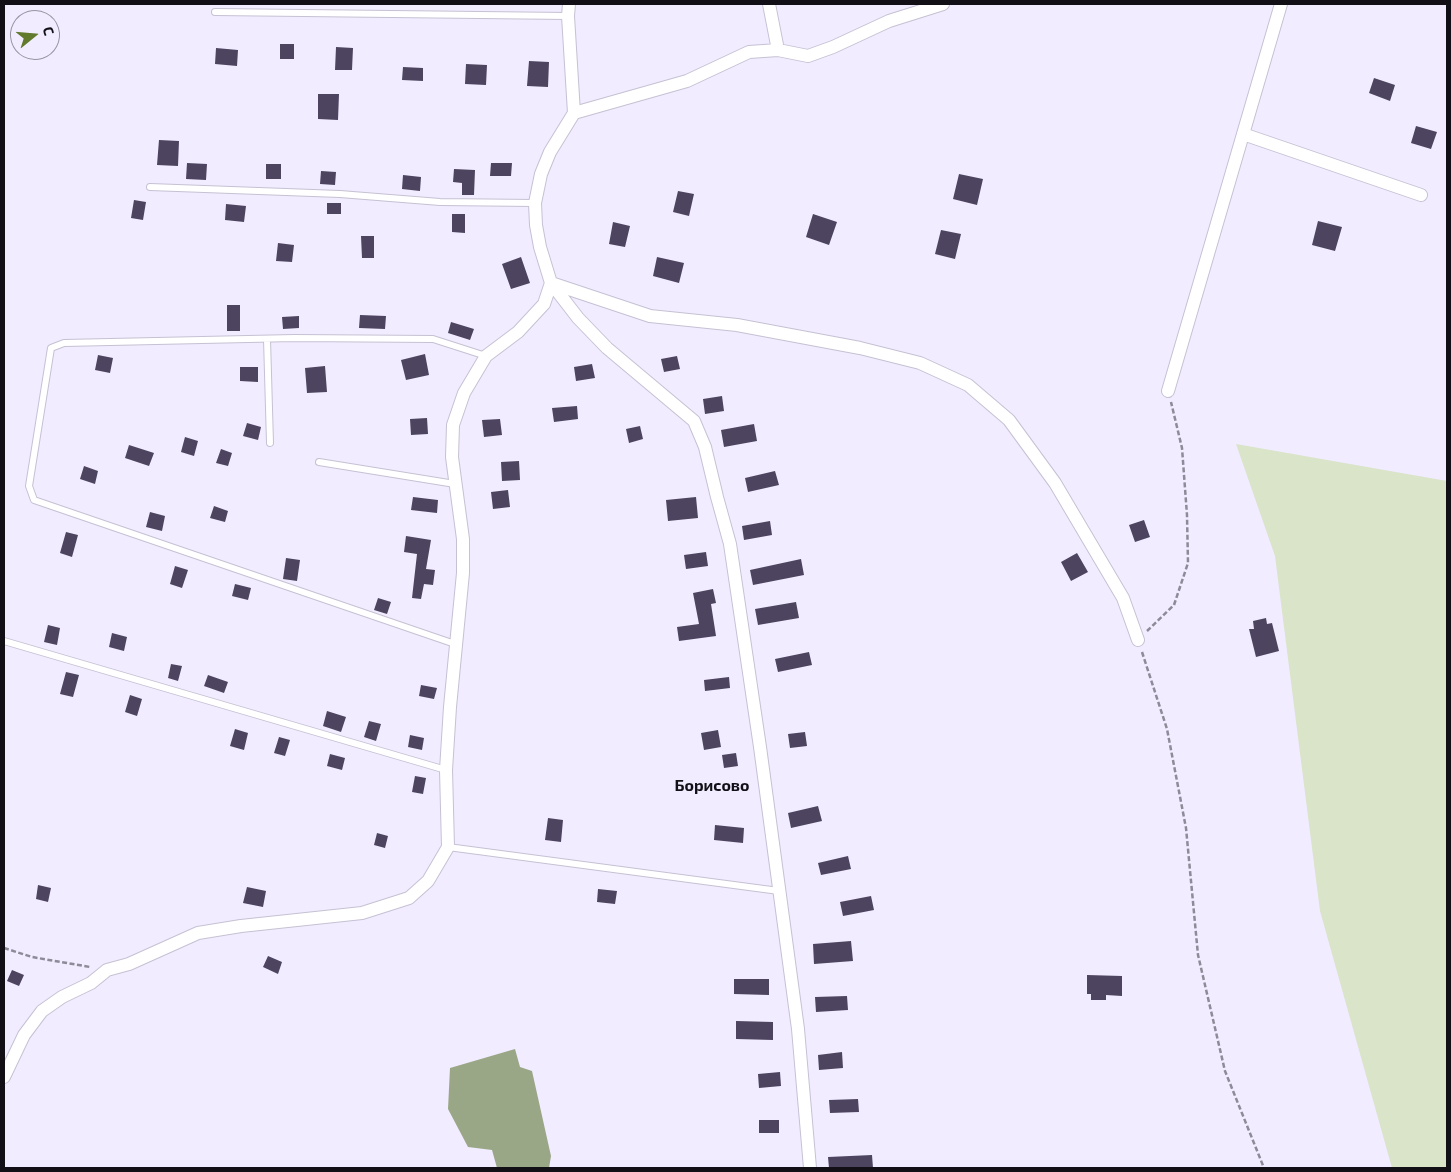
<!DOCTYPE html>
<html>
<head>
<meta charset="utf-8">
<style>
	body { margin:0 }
	#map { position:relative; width:1451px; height:1172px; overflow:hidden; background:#f1ecff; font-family:"Exo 2",sans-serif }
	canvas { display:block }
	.frame { position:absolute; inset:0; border:5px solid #121016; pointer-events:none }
	.north { position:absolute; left:10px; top:10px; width:50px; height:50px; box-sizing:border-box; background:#f1ecff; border:1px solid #9894a2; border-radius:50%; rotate:73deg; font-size:14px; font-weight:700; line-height:20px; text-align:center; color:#121016 }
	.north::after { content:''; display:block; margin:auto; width:18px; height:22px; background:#617a2d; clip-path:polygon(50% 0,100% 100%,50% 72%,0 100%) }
</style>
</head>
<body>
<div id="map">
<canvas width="1451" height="1172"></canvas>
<div class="frame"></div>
<div class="north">С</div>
</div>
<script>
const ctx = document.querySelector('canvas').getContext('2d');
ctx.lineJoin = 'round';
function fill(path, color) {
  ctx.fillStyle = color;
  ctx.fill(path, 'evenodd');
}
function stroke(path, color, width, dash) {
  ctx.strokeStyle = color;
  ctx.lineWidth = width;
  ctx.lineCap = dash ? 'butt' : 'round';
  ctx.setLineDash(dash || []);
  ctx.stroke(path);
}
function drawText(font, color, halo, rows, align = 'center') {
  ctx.font = font + ' "Exo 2",sans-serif';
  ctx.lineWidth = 5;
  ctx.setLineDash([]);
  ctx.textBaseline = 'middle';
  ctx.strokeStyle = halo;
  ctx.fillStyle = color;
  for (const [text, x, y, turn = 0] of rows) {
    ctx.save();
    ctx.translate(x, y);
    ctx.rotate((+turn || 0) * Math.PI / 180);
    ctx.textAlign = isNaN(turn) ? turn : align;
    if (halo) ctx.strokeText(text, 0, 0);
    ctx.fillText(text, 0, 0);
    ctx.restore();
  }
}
fill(new Path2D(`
	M1236,444L1447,481V1168H1392L1320,911L1275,556Z`), '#d9e4c9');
fill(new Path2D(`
	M515,1049L520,1067L532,1071L551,1156L549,1168H497L492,1150L468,1147L448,1109L450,1068Z`), '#9aa787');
fill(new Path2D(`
	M280,44H294V59H280Z
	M336,47L353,48L352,70H335Z
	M216,48L238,50L237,66L215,64Z
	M529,61L549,62L548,87L527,86Z
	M466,64L487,65L486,85L465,84Z
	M403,67L423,68V81L402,80Z
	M1374,78L1395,85L1390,101L1369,93Z
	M318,94H339L338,120L318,119Z
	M1416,126L1437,132L1431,149L1411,143Z
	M159,140L179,141L178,166L157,165Z
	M187,163L207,164L206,180L186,179Z
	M491,163H512L511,176H490Z
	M266,164H281V179H266Z
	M454,169L475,170L474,195H462V183L453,182Z
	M321,171L336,172L335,185L320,184Z
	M959,174L983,179L977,205L953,199Z
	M403,175L421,177L420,191L402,189Z
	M678,191L694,194L689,216L673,212Z
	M134,200L146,202L143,220L131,218Z
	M327,203H341V214H327Z
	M226,204L246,206L244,222L225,220Z
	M452,214H465V233L452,232Z
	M813,214L837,222L829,245L806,237Z
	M1318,221L1342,227L1335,251L1312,245Z
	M613,222L630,226L625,247L609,244Z
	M941,230L961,234L955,259L935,254Z
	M361,236H374V258H362Z
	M278,243L294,245L292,262L276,261Z
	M521,257L530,283L511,289L502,264Z
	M657,257L684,263L679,283L653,276Z
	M227,305H240V331H227Z
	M360,315L386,316L385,329L359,328Z
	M299,316V328L283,329L282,317Z
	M451,322L474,329L470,340L448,333Z
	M425,354L429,375L406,380L401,360Z
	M98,355L113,358L110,373L95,370Z
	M677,356L680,369L664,372L661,359Z
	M592,364L595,378L576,381L574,367Z
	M325,366L327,392L307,393L305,368Z
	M240,367H258V382L240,381Z
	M722,396L724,411L705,414L703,399Z
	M577,406L578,419L554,422L552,408Z
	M427,418L428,434L411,435L410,419Z
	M500,419L502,435L484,437L482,420Z
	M247,423L261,427L258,440L243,436Z
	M754,424L757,441L724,447L721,430Z
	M640,426L643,439L629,443L626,429Z
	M185,437L198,441L194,456L181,452Z
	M129,445L154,453L149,466L125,458Z
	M221,449L232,453L228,466L216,463Z
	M519,461L520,480L502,481L501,462Z
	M84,466L98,471L95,484L80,479Z
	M775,471L779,485L748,492L745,478Z
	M508,490L510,507L493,509L491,492Z
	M413,497L438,500L437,513L411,510Z
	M696,497L698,518L668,521L666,500Z
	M214,506L228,511L225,522L210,518Z
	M150,512L165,516L162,531L146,527Z
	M1144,520L1150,537L1135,542L1129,525Z
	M770,521L772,535L744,540L742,526Z
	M66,532L78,535L72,557L60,553Z
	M406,536L431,540L426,569L435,570L433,585L424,584L421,599L412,598L417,554L404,552Z
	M706,552L708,566L686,569L684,555Z
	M1077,553L1088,572L1071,581L1061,562Z
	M286,558L300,560L297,581L283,579Z
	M801,559L804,575L753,585L750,570Z
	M175,566L188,570L182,588L170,584Z
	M235,584L251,588L248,600L232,596Z
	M713,589L716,603L711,604L716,636L679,641L677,627L699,624L693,593Z
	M378,598L391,602L387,614L374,610Z
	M796,602L799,618L758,625L755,609Z
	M1266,618L1267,624L1272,623L1279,651L1256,657L1249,629H1254L1253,621Z
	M48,625L60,628L57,645L44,642Z
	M112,633L127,637L124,651L109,647Z
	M809,652L812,665L778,672L775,659Z
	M171,664L182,666L178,681L168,678Z
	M66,672L79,675L73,697L60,694Z
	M208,675L228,682L224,693L204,686Z
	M729,677L730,688L705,691L704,680Z
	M421,685L437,688L434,699L419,696Z
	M130,695L142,699L137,716L125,712Z
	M327,711L346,717L341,732L323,726Z
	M369,721L381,724L376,741L364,737Z
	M235,729L248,733L244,750L230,746Z
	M718,730L721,747L704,750L701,733Z
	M805,732L807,746L790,748L788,734Z
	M410,735L424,738L422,750L408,747Z
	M279,737L290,740L285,756L274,753Z
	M736,753L738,766L724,768L722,755Z
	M330,754L345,758L342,770L327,766Z
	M415,776L426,778L423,794L412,792Z
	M818,806L822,821L791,828L788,813Z
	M548,818L563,820L561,842L545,840Z
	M715,825L744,828L743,843L714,840Z
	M377,833L388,836L385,848L374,845Z
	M848,856L851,869L821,875L818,863Z
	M38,885L51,888L48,902L36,899Z
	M247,887L266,891L263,907L243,903Z
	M598,889L617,891L615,904L597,902Z
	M871,896L874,910L843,916L840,902Z
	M851,941L853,961L814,964L813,944Z
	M268,956L282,962L278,974L263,967Z
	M12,970L24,975L19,986L7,981Z
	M1087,975L1122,976V996L1106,995V1000H1091V994H1087Z
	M734,979H769V995L734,994Z
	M847,996L848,1010L816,1012L815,997Z
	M736,1021L773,1022V1040L736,1039Z
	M842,1052L843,1068L819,1070L818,1055Z
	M780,1072L781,1086L759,1088L758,1074Z
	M858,1099L859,1112L830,1113L829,1100Z
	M759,1120H779V1133H759Z
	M872,1155L873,1168H829L828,1157Z`), '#4d4460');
const lane = new Path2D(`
	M215,12L568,16
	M150,187L340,194L440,202L535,203
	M267,339L270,443
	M319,462L455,484
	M4,641L446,770
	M455,644L34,500L29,486L51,348L64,343L294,338L433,339L486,356
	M448,847L779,891`);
const street = new Path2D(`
	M569,4L568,16L574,113
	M769,4L778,50
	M1243,134L1421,195
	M1168,391L1281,4
	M4,1077L24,1035L42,1011L62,997L91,983L107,970L129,964L198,933L241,926L362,913L409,898L428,881L448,847L446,770L450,707L463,573V539L452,457L453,425L464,393L486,356L518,332L544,304L551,283L650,316L737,325L860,348L920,363L968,385L1009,420L1055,483L1123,598L1138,640
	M810,1168L798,1029L760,747L730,544L717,497L705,447L694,421L607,348L578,318L551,283L540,247L536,225L535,203L541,174L550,152L574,113L687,81L749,52L778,50L808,56L833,47L889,21L943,4`);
stroke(lane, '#c6c1d3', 8);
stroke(street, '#c6c1d3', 14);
stroke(new Path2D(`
	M1147,631L1174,605L1188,563L1187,515L1182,448L1171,402
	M1142,652L1167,729L1186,828L1198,955L1225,1071L1264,1168
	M4,948L32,957L90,967`), '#8e8a98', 2.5, [5, 2.5]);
stroke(lane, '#fff', 6);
stroke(street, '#fff', 12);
drawText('bold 16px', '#121016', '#f1ecff', [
	["Борисово",712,786]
]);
</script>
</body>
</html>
